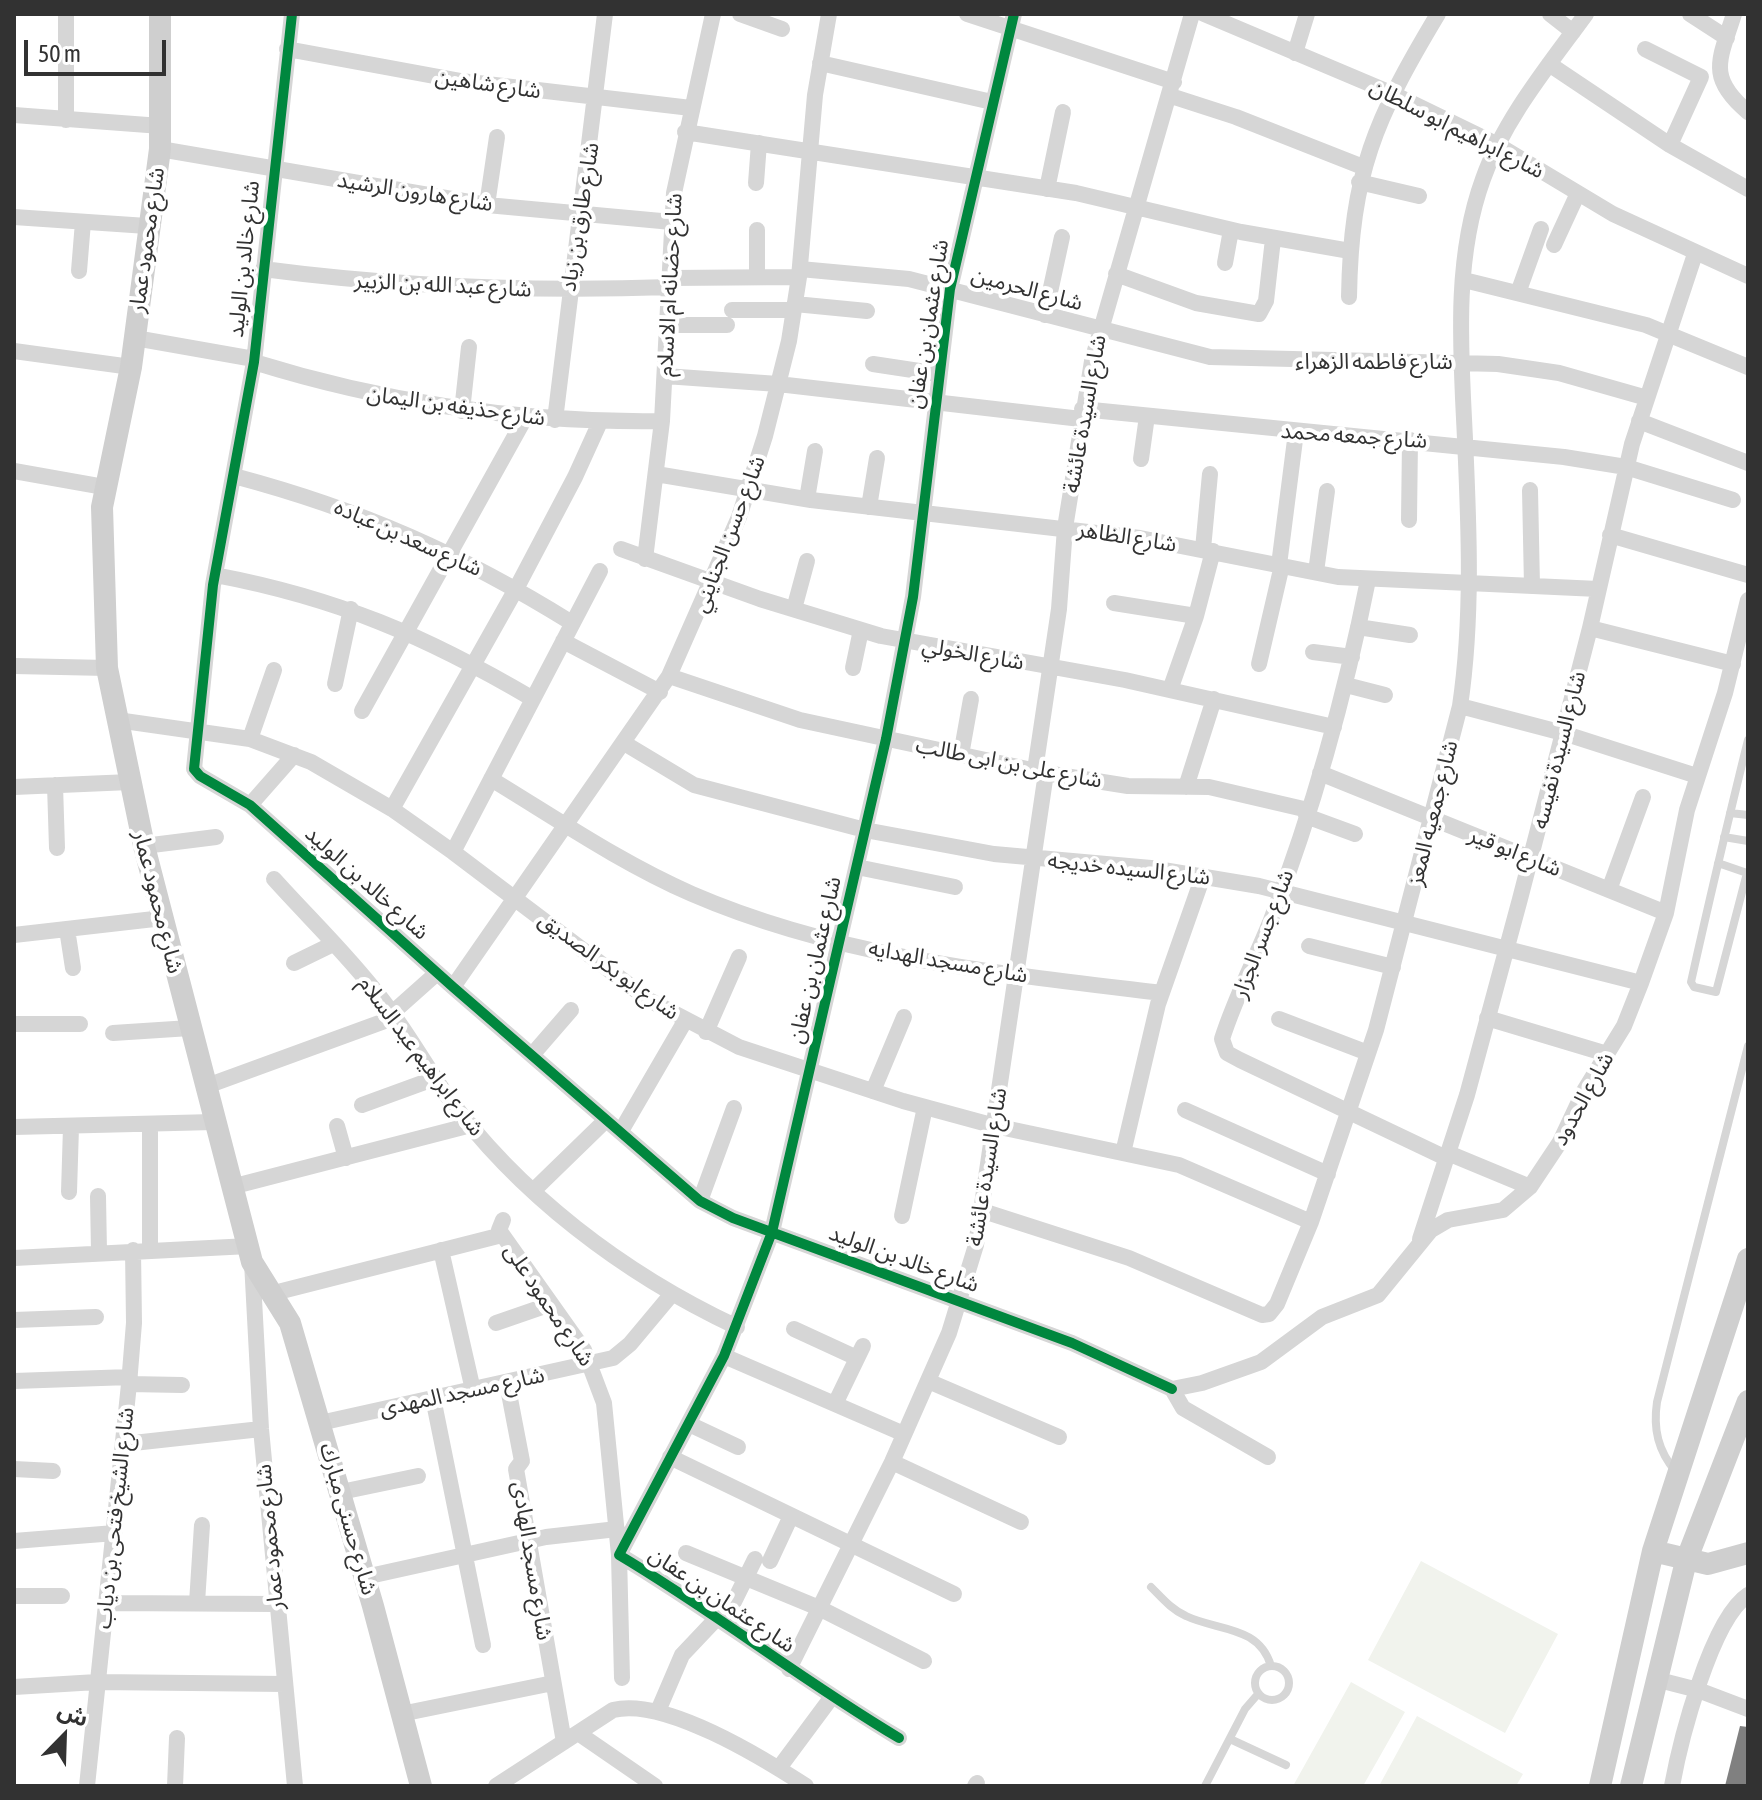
<!DOCTYPE html>
<html>
<head>
<meta charset="utf-8">
<style>
	body { margin:0 }
	#map { position:relative; width:1762px; height:1800px; overflow:hidden; background:#fff; font-family:"Asap Condensed","Noto Sans Arabic",sans-serif }
	canvas { display:block }
	.frame { position:absolute; inset:0; border:16px solid #323232; pointer-events:none }
	.north { position:absolute; left:24px; top:1696px; width:80px; height:80px; -webkit-text-stroke:6px #fff; paint-order:stroke; rotate:23deg; font-size:22px; font-weight:700; line-height:32px; text-align:center; color:#323232 }
	.north::after { content:''; display:block; margin:auto; width:28px; height:36px; background:#323232; clip-path:polygon(50% 0,100% 100%,50% 72%,0 100%) }
	.scale { position:absolute; left:24px; top:40px; width:142px; height:36px; box-sizing:border-box; border:4px solid #323232; border-top:0; padding-left:10px; font-size:24px; line-height:28px; white-space:nowrap; color:#323232; -webkit-text-stroke:6px #fff; paint-order:stroke }
</style>
</head>
<body>
<div id="map">
<canvas width="1762" height="1800"></canvas>
<div class="frame"></div>
<div class="north">ش</div>
<div class="scale">50 m</div>
</div>
<script>
const ctx = document.querySelector('canvas').getContext('2d');
ctx.lineJoin = 'round';
function fill(path, color) {
  ctx.fillStyle = color;
  ctx.fill(path, 'evenodd');
}
function stroke(path, color, width, dash) {
  ctx.strokeStyle = color;
  ctx.lineWidth = width;
  ctx.lineCap = dash ? 'butt' : 'round';
  ctx.setLineDash(dash || []);
  ctx.stroke(path);
}
function drawText(font, color, halo, rows, align = 'center') {
  ctx.font = font + ' "Asap Condensed","Noto Sans Arabic",sans-serif';
  ctx.lineWidth = 8;
  ctx.setLineDash([]);
  ctx.textBaseline = 'middle';
  ctx.strokeStyle = halo;
  ctx.fillStyle = color;
  for (const [text, x, y, turn = 0] of rows) {
    ctx.save();
    ctx.translate(x, y);
    ctx.rotate((+turn || 0) * Math.PI / 180);
    ctx.textAlign = isNaN(turn) ? turn : align;
    if (halo) ctx.strokeText(text, 0, 0);
    ctx.fillText(text, 0, 0);
    ctx.restore();
  }
}
fill(new Path2D(`
	M1421,1561L1558,1634L1505,1733L1368,1660Z
	M1351,1682L1405,1712L1363,1786H1293Z
	M1417,1716L1523,1774L1516,1786H1379Z`), '#f1f3ed');
fill(new Path2D(`
	M1740,1726L1748,1727V1786H1725Z`), '#808080');
stroke(new Path2D(`
	M1730,813L1748,815
	M1724,837L1748,841
	M1718,863L1747,873L1716,992L1694,987L1691,982C1709,901 1728,821 1748,740
	M1676,1472C1658,1451 1653,1429 1657,1402L1748,1046
	M1151,1587C1162,1598 1172,1610 1186,1616C1217,1631 1259,1625 1271,1666
	M1255 1683a17 17 0 1 1 34 0a17 17 0 1 1-34 0Z
	M1230,1739L1286,1765
	M1205,1786L1245,1709L1258,1694`), '#d6d6d6', 8);
stroke(new Path2D(`
	M66,14V120
	M292,14L254,362L213,585L194,769L200,776L250,805L453,987L700,1201L733,1218L1072,1343L1172,1389
	M740,14L782,29
	M967,14L1174,82
	M1204,14L1391,93L1498,145L1613,214L1748,276
	M1550,14L1573,32
	M1690,14L1727,38
	M1734,14C1720,59 1706,77 1748,112
	M287,49L461,81L691,108
	M1645,49L1701,77L1670,145
	M1295,53L1307,14
	M820,63L992,102
	M1549,64L1670,145L1748,189
	M1171,96L1236,117L1363,167
	M14,115L161,126
	M685,132L1076,193L1241,232L1350,251
	M160,149L487,205L672,222
	M1359,182L1419,196
	M756,183L759,143
	M1047,189L1063,112
	M487,205L497,137
	M14,217L147,226
	M1554,245L1578,193
	M1225,263L1231,230
	M263,269C400,287 533,292 671,287
	M800,269L909,279L1210,357L1498,364L1559,373L1647,398
	M79,271L83,222
	M1116,274L1196,303L1259,314L1266,301L1273,239
	M757,277V230
	M670,278L799,277
	M1464,280L1646,325L1748,367
	M1518,293L1541,229
	M1349,297C1351,173 1375,119 1438,14
	M795,304L867,311
	M732,310H794
	M1045,315L1062,237
	M668,325H727
	M135,338L254,359
	M14,351L131,367
	M254,362C389,404 521,423 662,421
	M873,364L939,374
	M665,376L778,384L1081,419
	M1082,409L1564,457L1626,467L1733,500
	M462,411L469,347
	M555,420L605,14
	M1639,421L1748,463
	M1141,459L1147,416
	M14,471L104,487
	M656,474L811,500L1140,538L1338,577L1598,589
	M234,476C362,510 461,554 572,623
	M1530,490L1532,586
	M807,499L815,451
	M869,507L877,458
	M1409,520L1410,440
	M1610,535L1748,575
	M621,549L760,599L881,636L1125,680L1334,727
	M1203,549L1210,474
	M645,559L662,421L674,193L713,14
	M1279,565L1296,432
	M1316,572L1327,491
	M215,575C337,598 426,636 533,699
	M1368,580C1345,696 1313,810 1271,920C1255,960 1235,998 1222,1039L1227,1053L1240,1060L1446,1158
	M1114,603L1196,616
	M794,609L807,561
	M1358,627L1410,635
	M1590,628L1733,664
	M563,641L660,692
	M1313,652L1352,657
	M1259,664L1282,565
	M14,666L107,668
	M853,668L861,630
	M669,676L800,720L1046,773L1128,786L1209,787L1308,810
	M335,684L351,609
	M1346,685L1385,695
	M1170,690L1196,616L1213,551
	M1460,706L1563,733L1697,776
	M362,711L525,418
	M117,720L250,739L311,762L392,809L453,852L649,1000L739,1047L903,1101L995,1126L1179,1165L1311,1222
	M250,739L274,670
	M624,743L694,785L865,830L994,854L1151,868L1259,886L1641,983
	M961,755L971,699
	M1035,770L1059,609L1065,528L1092,361L1192,14
	M1320,773L1666,913
	M491,779C557,819 621,863 692,894C840,958 1003,974 1162,993
	M55,785L57,848
	M14,787L130,782
	M1186,787L1214,699
	M250,805L294,755
	M392,809L516,589L575,477L600,422
	M1306,816L1355,834
	M144,846L216,837
	M453,852L600,571
	M857,867L955,887
	M274,879C309,918 348,955 380,997C404,1027 423,1061 445,1093C518,1194 624,1274 737,1327
	M1609,890L1643,797
	M67,929L73,968
	M14,935L163,918
	M1309,946L1393,967
	M294,963L333,944
	M453,987L669,676L739,517L765,436L789,341L799,277L815,95L829,14
	M1487,1018L1607,1054
	M1279,1019L1368,1053
	M14,1024H80
	M706,1032L739,957
	M113,1033L190,1028
	M532,1055L571,1010
	M204,1087L382,1022L437,973
	M873,1091L904,1017
	M362,1105L436,1078
	M1185,1110L1328,1174
	M337,1126L346,1158
	M14,1127L214,1122
	M621,1131L685,1021
	M1123,1153L1158,1004L1203,876
	M1448,1153L1530,1187
	M235,1186L471,1125
	M534,1190L606,1120
	M69,1192L71,1127
	M98,1196L99,1252
	M700,1201L734,1108
	M983,1211L1129,1258L1262,1315L1269,1314L1277,1304L1311,1222L1376,1030L1460,706C1473,618 1469,527 1465,439C1461,353 1453,261 1483,179C1504,119 1549,65 1586,14
	M902,1216L925,1107
	M503,1220L499,1230L584,1350L604,1403L619,1555L622,1678
	M1420,1239L1467,1095L1520,899L1590,628L1632,444L1695,254
	M150,1249V1126
	M441,1250L473,1390
	M14,1258L249,1246
	M252,1262L261,1429L295,1786
	M274,1293L502,1235
	M14,1320L96,1317
	M496,1323L551,1304
	M794,1329L857,1358
	M724,1356L904,1434
	M14,1381L130,1377
	M928,1381L1059,1437
	M507,1383L522,1461L516,1469L564,1742
	M129,1384L182,1385
	M1172,1389L1202,1383L1261,1362L1322,1317L1378,1295L1431,1230L1448,1220L1503,1210L1530,1187L1560,1142L1584,1091L1624,1026L1641,983L1666,913L1687,810L1725,693L1748,600
	M1172,1389L1183,1408L1268,1457
	M433,1398L483,1645
	M835,1404L863,1346
	M320,1423L613,1358L630,1344L671,1295
	M689,1424L738,1447
	M124,1444L261,1429
	M670,1457L954,1594
	M892,1462L1021,1522
	M14,1469L53,1471
	M341,1492L418,1476
	M14,1541L115,1533
	M686,1553L819,1608L924,1661
	M770,1561L791,1516
	M365,1577L546,1537L617,1529
	M14,1596H62
	M107,1603L276,1604
	M197,1603L202,1525
	M724,1622L755,1559
	M789,1669L892,1462L949,1333L976,1245L1046,773
	M1655,1679L1698,1690L1748,1709
	M14,1687L97,1682L285,1684
	M658,1711L682,1655L717,1618
	M401,1714L553,1683
	M578,1733L655,1786
	M899,1738C803,1681 715,1612 619,1555L724,1356L772,1232L886,739L913,597L950,289L1014,14
	M779,1768L831,1698
	M87,1786L129,1384L134,1323L133,1250
	M175,1786L177,1738
	M496,1786L613,1710C664,1697 763,1758 806,1786
	M975,1786L977,1783
	M1672,1786C1680,1742 1711,1619 1748,1595`), '#d6d6d6', 16);
stroke(new Path2D(`
	M160,14V149L131,367L102,507L107,668L144,846L252,1262L290,1323L373,1606L421,1786
	M1653,1551L1708,1564L1748,1553
	M1600,1786L1653,1551L1748,1259
	M1631,1786L1686,1561L1748,1401`), '#cfcfcf', 22);
stroke(new Path2D(`
	M292,14L254,362L213,585L194,769L200,776L250,805L453,987L700,1201L733,1218L1072,1343L1172,1389
	M899,1738C803,1681 715,1612 619,1555L724,1356L772,1232L886,739L913,597L950,289L1014,14`), '#00873e', 10);
drawText('22px', '#323232', '#fff', [
	["شارع شاهين",488,84,8],
	["شارع ابراهيم ابو سلطان",1457,129,27],
	["شارع هارون الرشيد",415,192,9],
	["شارع طارق بن زياد",580,217,-81],
	["شارع محمود عمار",147,240,-82],
	["شارع خالد بن الوليد",244,259,-84],
	["شارع عبد الله بن الزبير",443,285,3],
	["شارع حضانه ام الاسلام",670,285,-87],
	["شارع الحرمين",1027,289,15],
	["شارع عثمان بن عفان",928,324,-81],
	["شارع فاطمه الزهراء",1374,362],
	["شارع حذيفه بن اليمان",456,406,8],
	["شارع السيدة عائشة",1085,414,-80],
	["شارع جمعه محمد",1354,436,4],
	["شارع حسن الجنايني",729,534,-69],
	["شارع الظاهر",1127,537,9],
	["شارع سعد بن عباده",408,538,24],
	["شارع الخولي",973,654,10],
	["شارع السيدة نفيسه",1559,750,-76],
	["شارع على بن ابى طالب",1009,763,11],
	["شارع جمعيه المعز",1433,813,-76],
	["شارع ابو قير",1515,852,22],
	["شارع السيده خديجه",1129,869,6],
	["شارع خالد بن الوليد",367,883,42],
	["شارع محمود عمار",158,902,76],
	["شارع جسر الجزار",1263,934,-69],
	["شارع عثمان بن عفان",815,960,-77],
	["شارع مسجد الهدايه",948,962,10],
	["شارع ابو بكر الصديق",609,966,36],
	["شارع ابراهيم عبد السلام",421,1056,53],
	["شارع الحدود",1583,1099,-61],
	["شارع السيدة عائشة",987,1167,-81],
	["شارع خالد بن الوليد",904,1259,20],
	["شارع محمود على",549,1305,56],
	["شارع مسجد المهدى",462,1392,-12],
	["شارع الشيخ فتحى بن دياب",115,1518,-84],
	["شارع حسنى مبارك",348,1519,74],
	["شارع محمود عمار",270,1537,-95],
	["شارع مسجد الهادى",532,1561,81],
	["شارع عثمان بن عفان",722,1600,34]
]);
</script>
</body>
</html>
